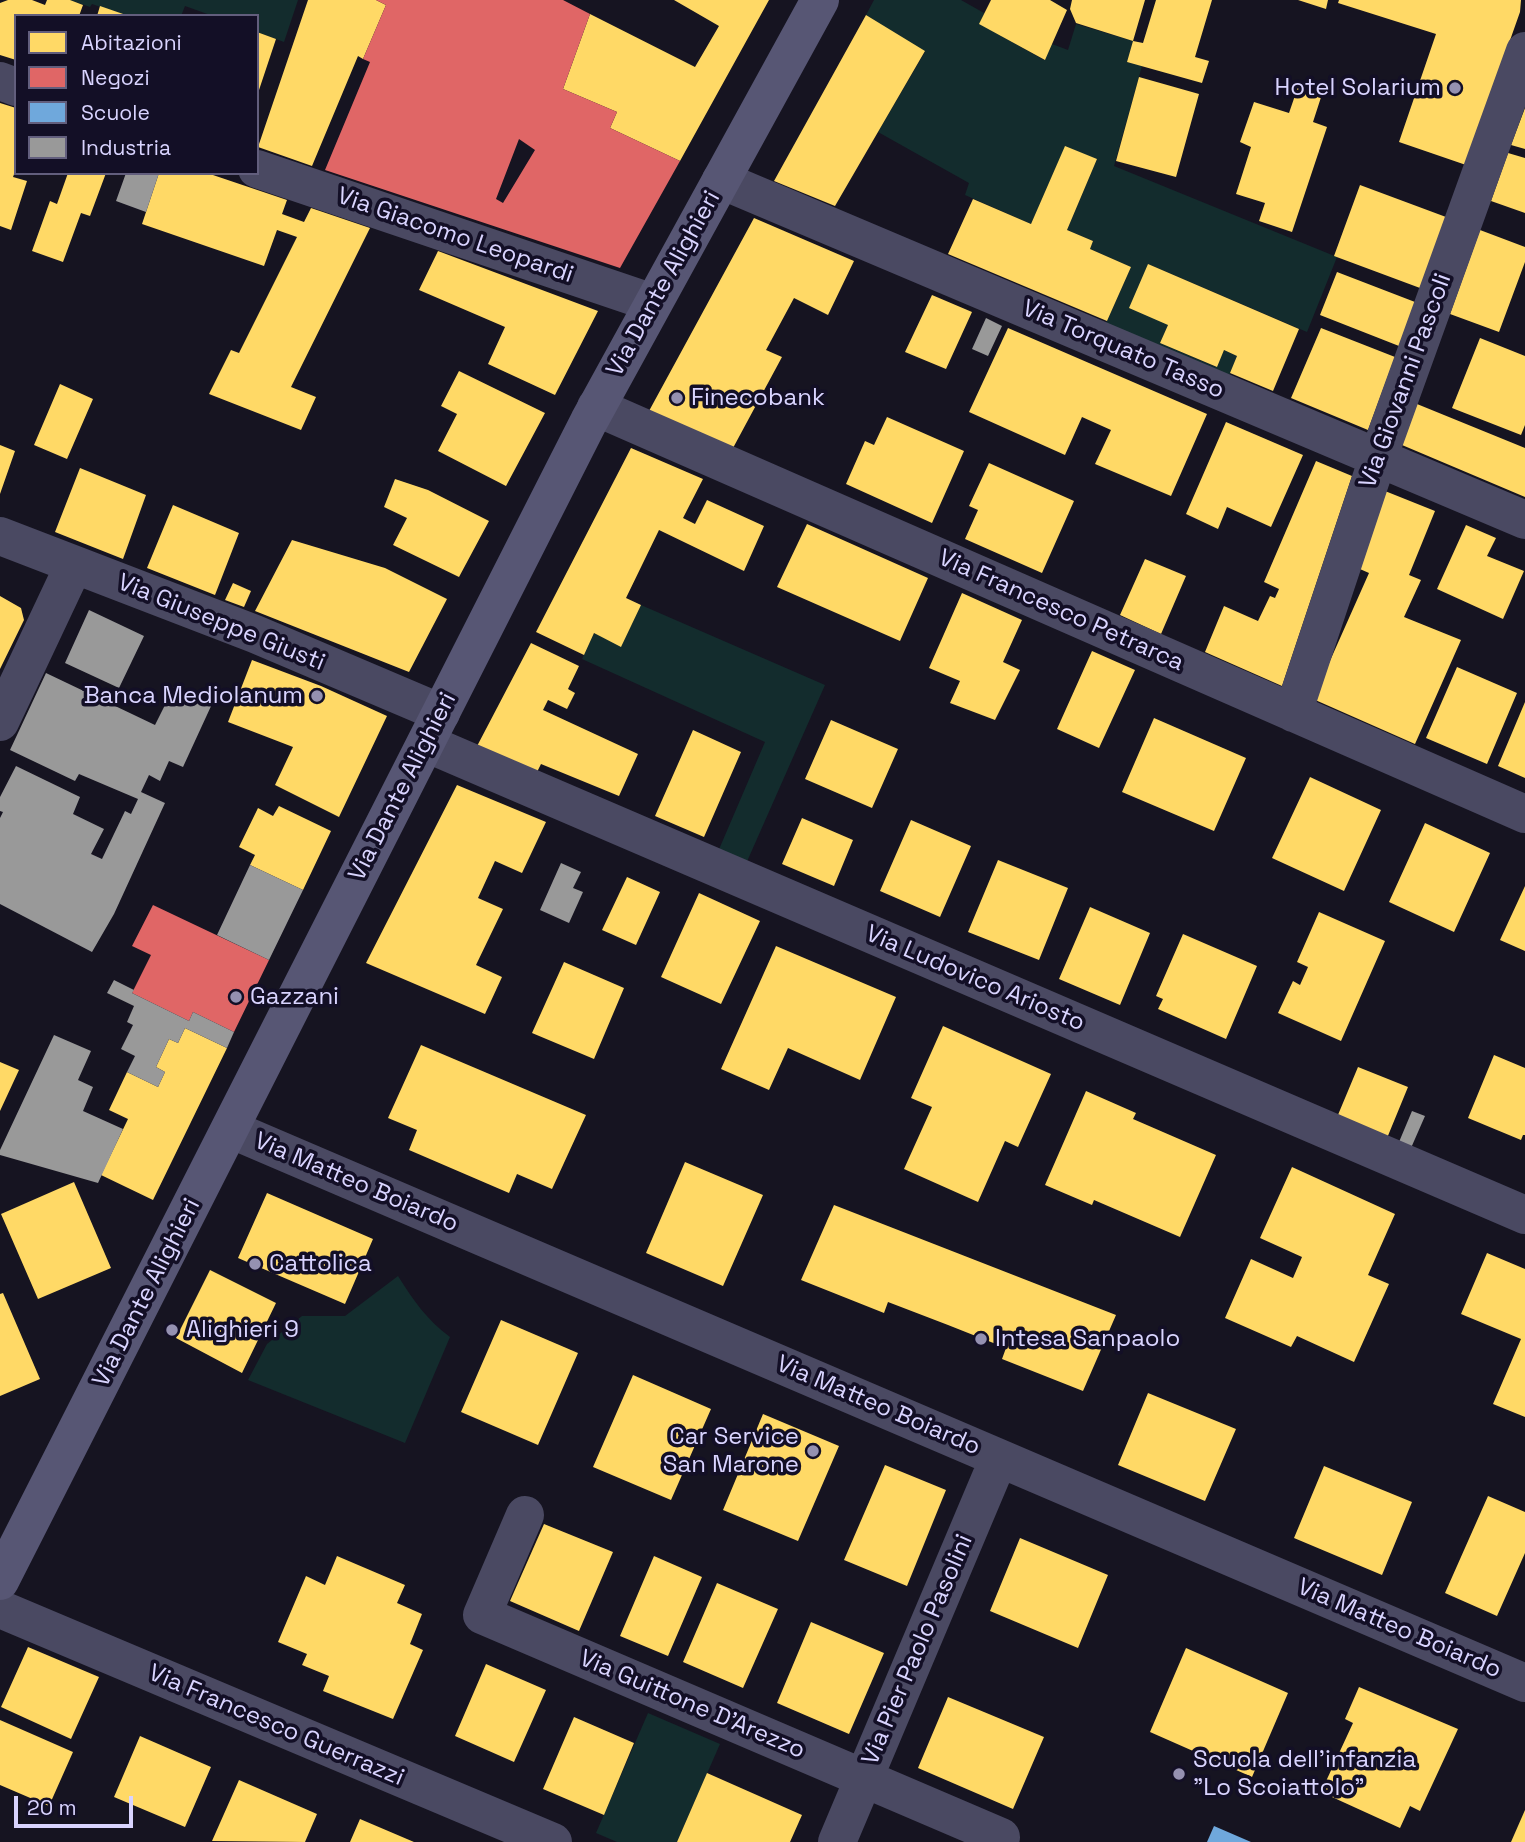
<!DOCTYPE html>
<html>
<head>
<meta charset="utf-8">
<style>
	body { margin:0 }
	#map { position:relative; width:1525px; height:1842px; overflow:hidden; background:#161421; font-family:"Space Grotesk",sans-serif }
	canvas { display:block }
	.legend { position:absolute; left:14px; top:14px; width:245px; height:161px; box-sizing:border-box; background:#130f26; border:2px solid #625e7d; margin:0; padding:9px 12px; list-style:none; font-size:21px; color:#d9d4ff }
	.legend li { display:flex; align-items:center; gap:14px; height:35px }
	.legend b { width:35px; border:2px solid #625e7d }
	.scale { position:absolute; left:14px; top:1796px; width:119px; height:32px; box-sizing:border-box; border:4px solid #d9d4ff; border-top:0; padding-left:9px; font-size:21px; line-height:24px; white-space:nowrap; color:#d9d4ff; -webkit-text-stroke:5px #130f26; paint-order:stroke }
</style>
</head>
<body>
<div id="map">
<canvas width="1525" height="1842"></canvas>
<ul class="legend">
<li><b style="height:19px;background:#ffd966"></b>Abitazioni</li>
<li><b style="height:19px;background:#e06666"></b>Negozi</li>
<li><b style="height:19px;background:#6fa8dc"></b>Scuole</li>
<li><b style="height:19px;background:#999"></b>Industria</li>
</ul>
<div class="scale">20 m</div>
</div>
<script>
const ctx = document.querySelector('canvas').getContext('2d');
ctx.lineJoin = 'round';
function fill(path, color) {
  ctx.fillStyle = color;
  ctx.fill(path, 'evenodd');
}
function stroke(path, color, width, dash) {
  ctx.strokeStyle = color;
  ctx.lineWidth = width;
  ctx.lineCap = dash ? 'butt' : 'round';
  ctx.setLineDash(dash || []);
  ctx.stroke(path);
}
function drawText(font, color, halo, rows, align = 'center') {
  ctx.font = font + ' "Space Grotesk",sans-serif';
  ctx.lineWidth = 7;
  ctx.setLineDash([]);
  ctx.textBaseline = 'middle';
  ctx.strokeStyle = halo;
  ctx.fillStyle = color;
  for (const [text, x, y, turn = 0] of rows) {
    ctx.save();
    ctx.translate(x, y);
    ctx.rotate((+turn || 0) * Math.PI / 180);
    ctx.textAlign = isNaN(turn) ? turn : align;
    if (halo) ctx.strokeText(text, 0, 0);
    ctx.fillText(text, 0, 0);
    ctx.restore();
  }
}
fill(new Path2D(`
	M70,0H298L284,42L257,32V16H213L185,6L181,16H127L92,4L90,7Z
	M874,0H961L984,13L980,24L1044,60L1052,44L1068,50L1076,24L1133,41L1127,62L1142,66L1114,166L1337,257L1307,332L1148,264L1168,325L1160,343L1216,367L1224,350L1237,356L1227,381L1103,330L1131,267L1090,249L1093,241L1067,230L1097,159L1065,147L1031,224L965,195L969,183L878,132L925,52L866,15Z
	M641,605L825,685L745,866L717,854L765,742L582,659L594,633L621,646Z
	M398,1276C413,1300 427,1320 450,1337L405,1443L248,1380L267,1344L302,1316H345Z
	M648,1713L720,1744L677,1842H617L596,1833Z`), '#132c2d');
fill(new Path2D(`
	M8,0H32L45,5L47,0H70L83,5L79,16H16V60L0,55V3Z
	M308,0H376L386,5L363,59L358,56L312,166L258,147Z
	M674,0H769L680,161L610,128L617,112L563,89L590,14L695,67L719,26Z
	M991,0H1050L1067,10L1045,60L979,24Z
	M1072,0H1145L1133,41L1076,23L1070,9Z
	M1156,0H1212L1195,57L1209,61L1202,83L1127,62L1133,41L1143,43Z
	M1298,0H1328L1326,9Z
	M1339,0H1521L1520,12L1466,165L1399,142L1436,34L1338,3Z
	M100,6L126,15V16H97Z
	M866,15L925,51L835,206L774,181Z
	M257,32L276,39L258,93H257Z
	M1139,77L1199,94L1176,177L1116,161Z
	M1300,81L1324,88L1313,122L1327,127L1292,232L1259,221L1265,203L1236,194L1251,147L1240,142L1254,102L1289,113Z
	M0,103L16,108V169L13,177L27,181L11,230L0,226Z
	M1525,108V149L1511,145Z
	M1065,146L1097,159L1067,230L1093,241L1090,249L1131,267L1107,321L948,254L973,199L1031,224Z
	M1508,153L1525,158V213L1491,201Z
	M68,173H106L90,216L81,213L63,262L32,251L50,201L57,204Z
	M159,173H207L287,200L282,214L304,222L311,208L370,228L291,387L316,397L301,430L209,394L231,350L239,353L297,237L277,230L264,266L142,224Z
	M1360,185L1446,217L1420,288L1334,256Z
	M754,218L854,261L828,315L794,298L766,350L782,357L733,448L649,411Z
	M1480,230L1525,247V262L1499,332L1450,314Z
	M438,251L598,311L555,395L488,364L505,327L419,290Z
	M1148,264L1299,329L1273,391L1230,373L1237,356L1224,350L1217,367L1160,343L1168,325L1129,308Z
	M1337,272L1415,302L1399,346L1320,315Z
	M932,295L972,312L946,369L905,352Z
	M1008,328L1207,414L1171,496L1095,464L1111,430L1082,417L1065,455L969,412Z
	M1321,328L1395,357L1368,430L1291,398Z
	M1480,338L1525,356V425L1521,435L1452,408Z
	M459,371L545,413L506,486L438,451L457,414L441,406Z
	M60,384L93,399L67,459L34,445Z
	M1417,404L1525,448V497L1402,445Z
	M887,417L964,451L932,523L846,484L865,441L874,445Z
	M1226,422L1303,455L1271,527L1227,507L1218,529L1186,514Z
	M0,445L15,451L0,494Z
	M631,448L703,479L683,518L695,524L707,500L764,526L744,571L659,530L626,598L641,605L621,647L594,633L584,655L536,632Z
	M1316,461L1352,476L1282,686L1205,652L1224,606L1258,621L1270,596L1275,598L1279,589L1264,582Z
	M989,463L1074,501L1042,573L965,539L978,510L969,506Z
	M80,468L146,495L123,559L55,532Z
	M395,479L428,490L489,521L459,577L393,545L407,518L384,507Z
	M1385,491L1435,511L1409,575L1421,580L1404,617L1461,640L1415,744L1313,699L1369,573L1353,566Z
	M173,505L239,533L215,595L147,568Z
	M807,524L928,578L900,641L777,587Z
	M1466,525L1496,538L1487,556L1524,571L1503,619L1437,589Z
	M292,540L385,568L447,599L409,672L255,611Z
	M1145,559L1186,576L1161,634L1120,615Z
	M233,583L251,591L244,607L225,600Z
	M962,593L1022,620L1003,662L1020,670L995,720L950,703L960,681L929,668Z
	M0,596L21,608L24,620L0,669Z
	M531,643L579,666L568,689L575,693L567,709L548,700L543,710L638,754L619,796L541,764L534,778L475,750Z
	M1092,651L1135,670L1099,748L1057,729Z
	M252,660L321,686L387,716L339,817L275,785L293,747L228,722Z
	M1457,667L1517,693L1487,764L1426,738Z
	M1525,702V778L1498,766Z
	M1154,718L1246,758L1214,831L1122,792Z
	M831,720L898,749L872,808L805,779Z
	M693,730L741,752L704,837L655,816Z
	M1310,777L1381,810L1344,891L1272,858Z
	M457,785L546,822L522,873L495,861L478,898L503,909L476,965L502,977L485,1014L366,963Z
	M279,806L331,831L303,890L250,865L255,855L239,847L258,808L273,816Z
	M802,818L853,840L834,886L782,864Z
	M911,820L971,846L940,917L880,891Z
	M1425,823L1490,853L1454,932L1389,902Z
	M998,860L1068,888L1039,960L968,932Z
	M627,877L660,892L636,945L602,930Z
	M1525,886V951L1500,940Z
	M699,893L760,921L721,1004L661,977Z
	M1090,907L1150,933L1120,1005L1059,979Z
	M1319,912L1385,941L1341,1041L1278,1013L1293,981L1300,985L1308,967L1297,962Z
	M1183,934L1257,966L1226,1039L1158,1009L1163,999L1156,996Z
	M776,946L896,997L860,1080L788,1048L769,1090L721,1069Z
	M564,962L624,988L594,1059L532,1033Z
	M943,1026L1051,1074L1018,1147L1005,1141L978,1202L904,1169L932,1107L911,1098Z
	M185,1028L227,1048L153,1200L101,1175L128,1119L109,1110L127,1072L158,1087L165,1072L156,1067L169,1039L178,1043Z
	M421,1045L586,1115L552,1189L517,1174L509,1193L409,1150L417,1130L388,1118Z
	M1494,1055L1525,1068V1135H1523L1521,1140L1468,1118Z
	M0,1062L19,1070L0,1111Z
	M1358,1067L1408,1087L1385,1143L1335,1122Z
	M1086,1091L1136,1113L1133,1119L1216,1155L1180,1237L1094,1200L1092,1205L1045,1185Z
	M685,1162L763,1195L723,1286L646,1253Z
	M1292,1167L1395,1214L1368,1275L1389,1284L1354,1362L1297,1336L1291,1347L1225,1318L1251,1259L1293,1278L1302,1257L1260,1238Z
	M74,1182L111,1268L38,1299L1,1214Z
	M267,1193L373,1239L345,1304L238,1258Z
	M834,1205L1116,1315L1083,1391L1002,1359L1006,1348L948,1325L888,1302L884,1313L801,1280Z
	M1487,1253L1525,1269V1417L1493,1404L1521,1339L1461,1314Z
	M210,1270L276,1303L242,1373L176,1338Z
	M3,1293L40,1379L0,1396V1294Z
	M501,1320L578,1353L538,1445L461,1412Z
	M633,1375L711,1409L671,1500L593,1467Z
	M1148,1393L1236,1429L1205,1501L1118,1465Z
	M763,1414L839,1446L798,1541L723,1510Z
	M885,1465L946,1490L907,1586L844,1560Z
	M1324,1466L1412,1502L1382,1575L1294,1538Z
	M1488,1496L1525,1512V1553L1497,1616L1445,1593Z
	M544,1524L613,1552L579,1631L510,1601Z
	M1020,1538L1108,1575L1078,1648L990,1611Z
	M337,1556L405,1585L397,1603L422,1614L410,1644L423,1650L393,1719L323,1691L329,1676L302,1665L307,1654L278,1642L306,1576L325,1585Z
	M654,1556L702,1577L668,1656L620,1636Z
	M717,1583L778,1609L743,1688L683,1662Z
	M811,1622L884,1653L849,1734L777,1703Z
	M28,1647L99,1677L71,1739L1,1707Z
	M1186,1648L1288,1693L1252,1777L1150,1732Z
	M486,1664L546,1690L514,1762L455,1736Z
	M1359,1687L1458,1729L1420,1811L1410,1806L1400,1828L1321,1792L1353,1723L1345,1719Z
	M948,1697L1044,1737L1013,1809L918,1768Z
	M574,1717L634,1743L604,1815L543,1789Z
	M0,1720L73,1752L49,1806L0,1785Z
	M140,1736L211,1767L185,1827L114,1797Z
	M707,1773L802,1815L790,1842H677Z
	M239,1780L317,1814L305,1842L212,1841Z
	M1525,1810V1842H1511Z
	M360,1819L414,1842H350Z`), '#ffd966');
fill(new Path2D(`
	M376,0H563L590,14L563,89L617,112L610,128L680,161L620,268L325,170L370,62L363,59L386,5ZM519,139L535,150L503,203L496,199Z
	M153,905L269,960L234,1032L193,1012L189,1021L132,993L151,955L132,946Z`), '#e06666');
fill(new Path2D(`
	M1214,1826L1251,1842H1207Z`), '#6fa8dc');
fill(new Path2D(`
	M126,173H159L146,212L116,201Z
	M986,318L1002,326L988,356L972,349Z
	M89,610L144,636L119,688L65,663Z
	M46,673L155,725L174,687L212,704L183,767L169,761L160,781L149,775L141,792L165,803L114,914L92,952L0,904V818L3,812L0,811V797L16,766L80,797L73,814L104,829L91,854L102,859L125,811L131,814L138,799L79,774L75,781L10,750Z
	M561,863L581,872L573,888L583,892L569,923L540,910Z
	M250,865L303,890L269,960L217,935Z
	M114,980L134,990L132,993L189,1021L193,1012L234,1032L227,1048L185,1028L178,1043L169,1039L156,1067L165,1072L158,1087L127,1072L135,1056L121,1049L133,1025L127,1022L134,1006L107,993Z
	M54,1035L91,1051L78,1080L93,1087L83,1111L123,1129L98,1183L0,1155V1150Z
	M1412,1111L1425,1116L1411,1148L1399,1142Z`), '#999');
stroke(new Path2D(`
	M0,81L16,87
	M257,169L653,303
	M721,180L1525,520
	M596,407L1525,814
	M0,536L255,634L441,713
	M1293,713L1378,458L1525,51
	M0,722L74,565
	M426,743L1525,1215
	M230,1129L1525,1683
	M525,1515L482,1615L1001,1837
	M0,1609L553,1842
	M837,1842L999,1458`), '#4a4962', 38);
stroke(new Path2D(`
	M0,1581L589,421L820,0`), '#575674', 38);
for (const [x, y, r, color] of [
	[1455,88,7,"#9591b1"],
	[677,398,7,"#9591b1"],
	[317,696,7,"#9591b1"],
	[236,997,7,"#9591b1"],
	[255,1264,7,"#9591b1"],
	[172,1330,7,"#9591b1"],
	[981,1339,7,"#9591b1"],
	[813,1451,7,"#9591b1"],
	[1179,1774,7,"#9591b1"]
]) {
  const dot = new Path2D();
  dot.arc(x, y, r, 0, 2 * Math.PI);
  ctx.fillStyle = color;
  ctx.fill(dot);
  stroke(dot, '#130f26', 2.5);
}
drawText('24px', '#d9d4ff', '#130f26', [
	["Hotel Solarium",1441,88,"right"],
	["Finecobank",691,398],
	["Banca Mediolanum",303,696,"right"],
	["Gazzani",250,997],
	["Cattolica",269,1264],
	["Alighieri 9",186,1330],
	["Intesa Sanpaolo",995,1339],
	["Car Service",799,1437,"right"],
	["San Marone",799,1465,"right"],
	["Scuola dell'infanzia",1193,1760],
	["\"Lo Scoiattolo\"",1193,1788]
], 'left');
drawText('24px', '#d9d4ff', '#130f26', [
	["Via Giacomo Leopardi",455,236,19],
	["Via Dante Alighieri",664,284,-61],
	["Via Torquato Tasso",1123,350,23],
	["Via Giovanni Pascoli",1406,381,-70],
	["Via Francesco Petrarca",1061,611,24],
	["Via Giuseppe Giusti",221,623,22],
	["Via Dante Alighieri",403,787,-63],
	["Via Ludovico Ariosto",975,979,23],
	["Via Matteo Boiardo",356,1183,23],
	["Via Dante Alighieri",147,1293,-63],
	["Via Matteo Boiardo",878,1406,23],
	["Via Matteo Boiardo",1399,1629,23],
	["Via Pier Paolo Pasolini",918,1650,-67],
	["Via Guittone D'Arezzo",692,1705,23],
	["Via Francesco Guerrazzi",276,1726,23]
]);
</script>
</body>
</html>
